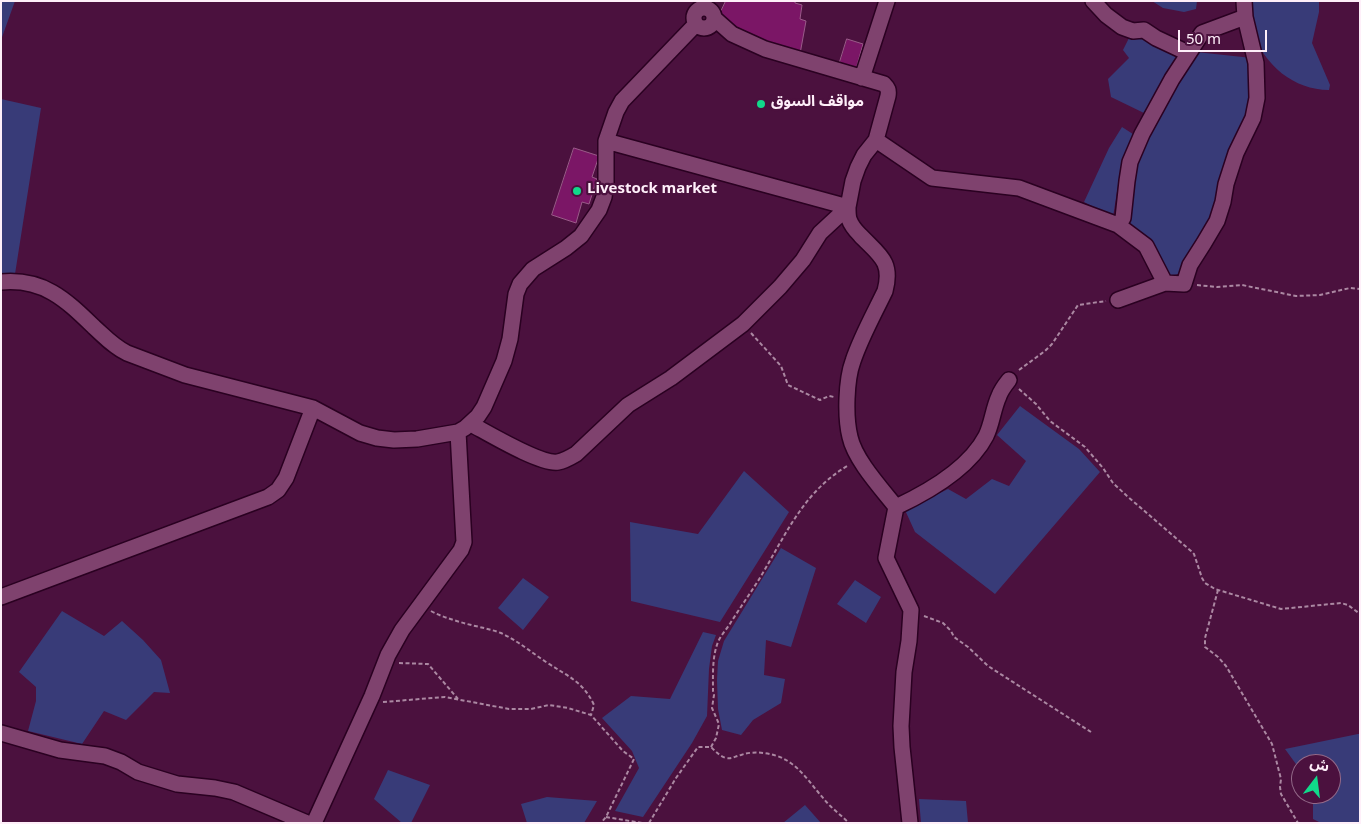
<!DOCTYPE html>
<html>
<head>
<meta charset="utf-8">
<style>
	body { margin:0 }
	#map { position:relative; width:1361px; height:824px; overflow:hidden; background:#4b113e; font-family:Georgia,"Noto Sans Arabic",serif }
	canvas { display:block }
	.frame { position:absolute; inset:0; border:2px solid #feeff9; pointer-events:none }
	.north { position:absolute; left:1291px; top:754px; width:50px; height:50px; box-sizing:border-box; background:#4b113e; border:1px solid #936a89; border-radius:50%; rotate:15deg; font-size:14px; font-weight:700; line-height:20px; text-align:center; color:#feeff9 }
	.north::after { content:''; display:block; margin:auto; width:18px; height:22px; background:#11d98a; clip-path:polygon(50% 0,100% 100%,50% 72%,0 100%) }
	.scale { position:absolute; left:1178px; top:30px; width:89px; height:22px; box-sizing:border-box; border:2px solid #feeff9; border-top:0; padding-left:6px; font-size:15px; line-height:18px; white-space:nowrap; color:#feeff9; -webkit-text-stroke:4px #4b113e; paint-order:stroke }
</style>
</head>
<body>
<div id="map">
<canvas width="1361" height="824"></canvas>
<div class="frame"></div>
<div class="north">ش</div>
<div class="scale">50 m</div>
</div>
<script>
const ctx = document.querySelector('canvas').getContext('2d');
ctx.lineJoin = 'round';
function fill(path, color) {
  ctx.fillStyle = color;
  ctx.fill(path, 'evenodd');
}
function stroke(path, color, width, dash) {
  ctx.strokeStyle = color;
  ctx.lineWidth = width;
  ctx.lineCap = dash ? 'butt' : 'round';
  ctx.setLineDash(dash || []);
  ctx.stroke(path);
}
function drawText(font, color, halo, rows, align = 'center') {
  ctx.font = font + ' Georgia,"Noto Sans Arabic",serif';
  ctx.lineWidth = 4.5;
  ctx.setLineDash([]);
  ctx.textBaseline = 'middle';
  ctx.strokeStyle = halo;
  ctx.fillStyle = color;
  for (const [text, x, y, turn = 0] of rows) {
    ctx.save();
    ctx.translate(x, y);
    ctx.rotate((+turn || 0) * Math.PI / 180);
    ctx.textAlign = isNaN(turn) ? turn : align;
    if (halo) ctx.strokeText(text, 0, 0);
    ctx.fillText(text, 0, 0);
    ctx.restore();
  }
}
fill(new Path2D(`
	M1,1H15L1,40Z
	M1152,1H1197L1196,9L1184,12L1163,8Z
	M1248,1H1319V12L1312,43L1330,85L1329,90C1294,90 1264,65 1253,32C1250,23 1249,11 1248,1Z
	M1132,32L1182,54L1144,113L1111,97L1108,79L1129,58L1123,50Z
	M1196,52L1252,58L1251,110L1220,200L1185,266L1178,274L1172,276L1165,272L1127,224L1134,166L1165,100Z
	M1,99L41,108L15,274L1,275Z
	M1122,127L1136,136L1119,179L1113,217L1084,202L1109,148Z
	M1020,406L1079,449L1100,472L995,594L915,532L905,510L948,489L966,499L992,479L1009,486L1026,461L997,435Z
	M744,471L789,512L720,622L631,601L630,522L698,534Z
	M781,548L816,568L791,647L766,640L764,675L785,679L781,703L753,720L741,735L722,730L718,709L717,680L718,661L724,641Z
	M523,578L549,597L523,630L498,608Z
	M855,580L881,597L866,623L837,604Z
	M62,611L104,636L122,621L143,640L161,660L170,693L154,692L126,720L104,711L82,744L28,731L36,701V687L19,672Z
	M703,632L716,635L712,646L709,669L707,716L692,743L643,817L615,811L639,768L632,751L602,718L631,696L670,699Z
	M1358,734H1360V823H1321L1313,819V794H1331V764H1301V771L1285,749Z
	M388,770L430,785L411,823H402L374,799Z
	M547,797L597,801L584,823H527L521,804Z
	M919,799L966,801L968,823H921Z
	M805,805L821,823H783Z`), '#383b78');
const building = new Path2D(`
	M726,1H795V3L802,5L800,19L806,21L800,54L756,42L718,18Z
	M847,39L863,44L856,69L839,65Z
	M574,148L599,156L592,177L597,179L589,204L582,202L576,223L552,215Z`);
fill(building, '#7b1666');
stroke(building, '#9a5b89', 1);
const minor = new Path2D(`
	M1093,1L1106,15L1122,27L1133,31L1144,30L1156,38L1188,53
	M694 18a10 10 0 1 1 20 0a10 10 0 1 1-20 0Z
	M862,78L887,1
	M876,140L932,178L1019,188L1118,225L1146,246L1165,283L1118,300
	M606,141L848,207L853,181L858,167L864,155L876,140L888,96C889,90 888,88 884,84L765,49L732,34L714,18
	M848,207C848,211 848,216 849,219C851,225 856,231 860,235C879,255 893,261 885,291C874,314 861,337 853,361C846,380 845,417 850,437C855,460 881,488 896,507L886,558L911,610L909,641L904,672L901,726L902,747L910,823
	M1118,225L1123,218L1127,181L1130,162L1142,134L1172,79L1202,33L1245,17L1244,1
	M1,282C44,278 66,300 94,327C105,337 114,347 127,353L185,375L313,408L360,433L377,438L394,440L417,439L458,432L465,428L478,416L484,407L504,361L510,339L516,294L520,284L533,269L566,248L581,236L599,210L604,197L606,184V141L616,112L622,101L696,24
	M1165,283L1184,284L1190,265L1204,243L1217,221L1223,202L1226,184L1236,153L1253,118L1257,98L1256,63L1245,17
	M471,424C488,433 541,465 558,462C564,461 571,457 576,454L628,405L671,378L743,324L780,287L803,260L820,233L848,207
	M896,507C928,492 969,469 986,436C992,424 993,409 999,396C1001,390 1005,385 1009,380
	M1,597L268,497L278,490L286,478L313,408
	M1,733L60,750L105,756L121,762L138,772L177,784L215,788L234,792L307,823
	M314,823L372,696L388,655L402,630L461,550L464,542L458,432`);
stroke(minor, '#2a0121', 18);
stroke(new Path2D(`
	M1197,285L1217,287L1242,285L1296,296L1320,295L1350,288L1360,289
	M751,333L781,366L788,385L820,400L829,396L834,397
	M1019,370L1045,351L1052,344L1078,305L1106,301
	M1019,389L1036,404L1050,421L1085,447L1103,468L1113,483L1127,496L1191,551L1194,554L1202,578L1205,583L1215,589L1281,609L1341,603L1348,605L1360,614
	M1218,590L1205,638V647L1218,657L1226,666L1272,744L1281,779L1280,787L1281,794L1298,823
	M431,611C440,616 450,619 460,622C473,626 487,628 501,633C518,641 531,652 546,662C567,676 583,681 594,705L591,715
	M924,616L943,623L951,631L954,637L968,647L988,666L1091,732
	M399,663L428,664L458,699
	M383,702L445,697L509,709H531L549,705L568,708L591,715L623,751L634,759L606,817L601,823
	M711,747L716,738L719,724L712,708L714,695L713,691C713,675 712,657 718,642C721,635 727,629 731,622C740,608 749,595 758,581C785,537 802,492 849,465
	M606,817L642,823
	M649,823L676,778L698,747H711C716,752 720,756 726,758C733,759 735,756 741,755C754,750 774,753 786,760C802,769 812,786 824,799C831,808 841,815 849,823`), '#ab88a2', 2, [4, 2.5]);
stroke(minor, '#7f426e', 15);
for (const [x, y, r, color] of [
	[761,104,5,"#11d98a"],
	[577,191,5,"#11d98a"]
]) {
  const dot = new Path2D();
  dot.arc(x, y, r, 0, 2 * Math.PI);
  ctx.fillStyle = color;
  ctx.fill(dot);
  stroke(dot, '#4b113e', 2);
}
drawText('bold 15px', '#feeff9', '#4b113e', [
	["مواقف السوق",771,104],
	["Livestock market",587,191]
], 'left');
</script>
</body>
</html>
